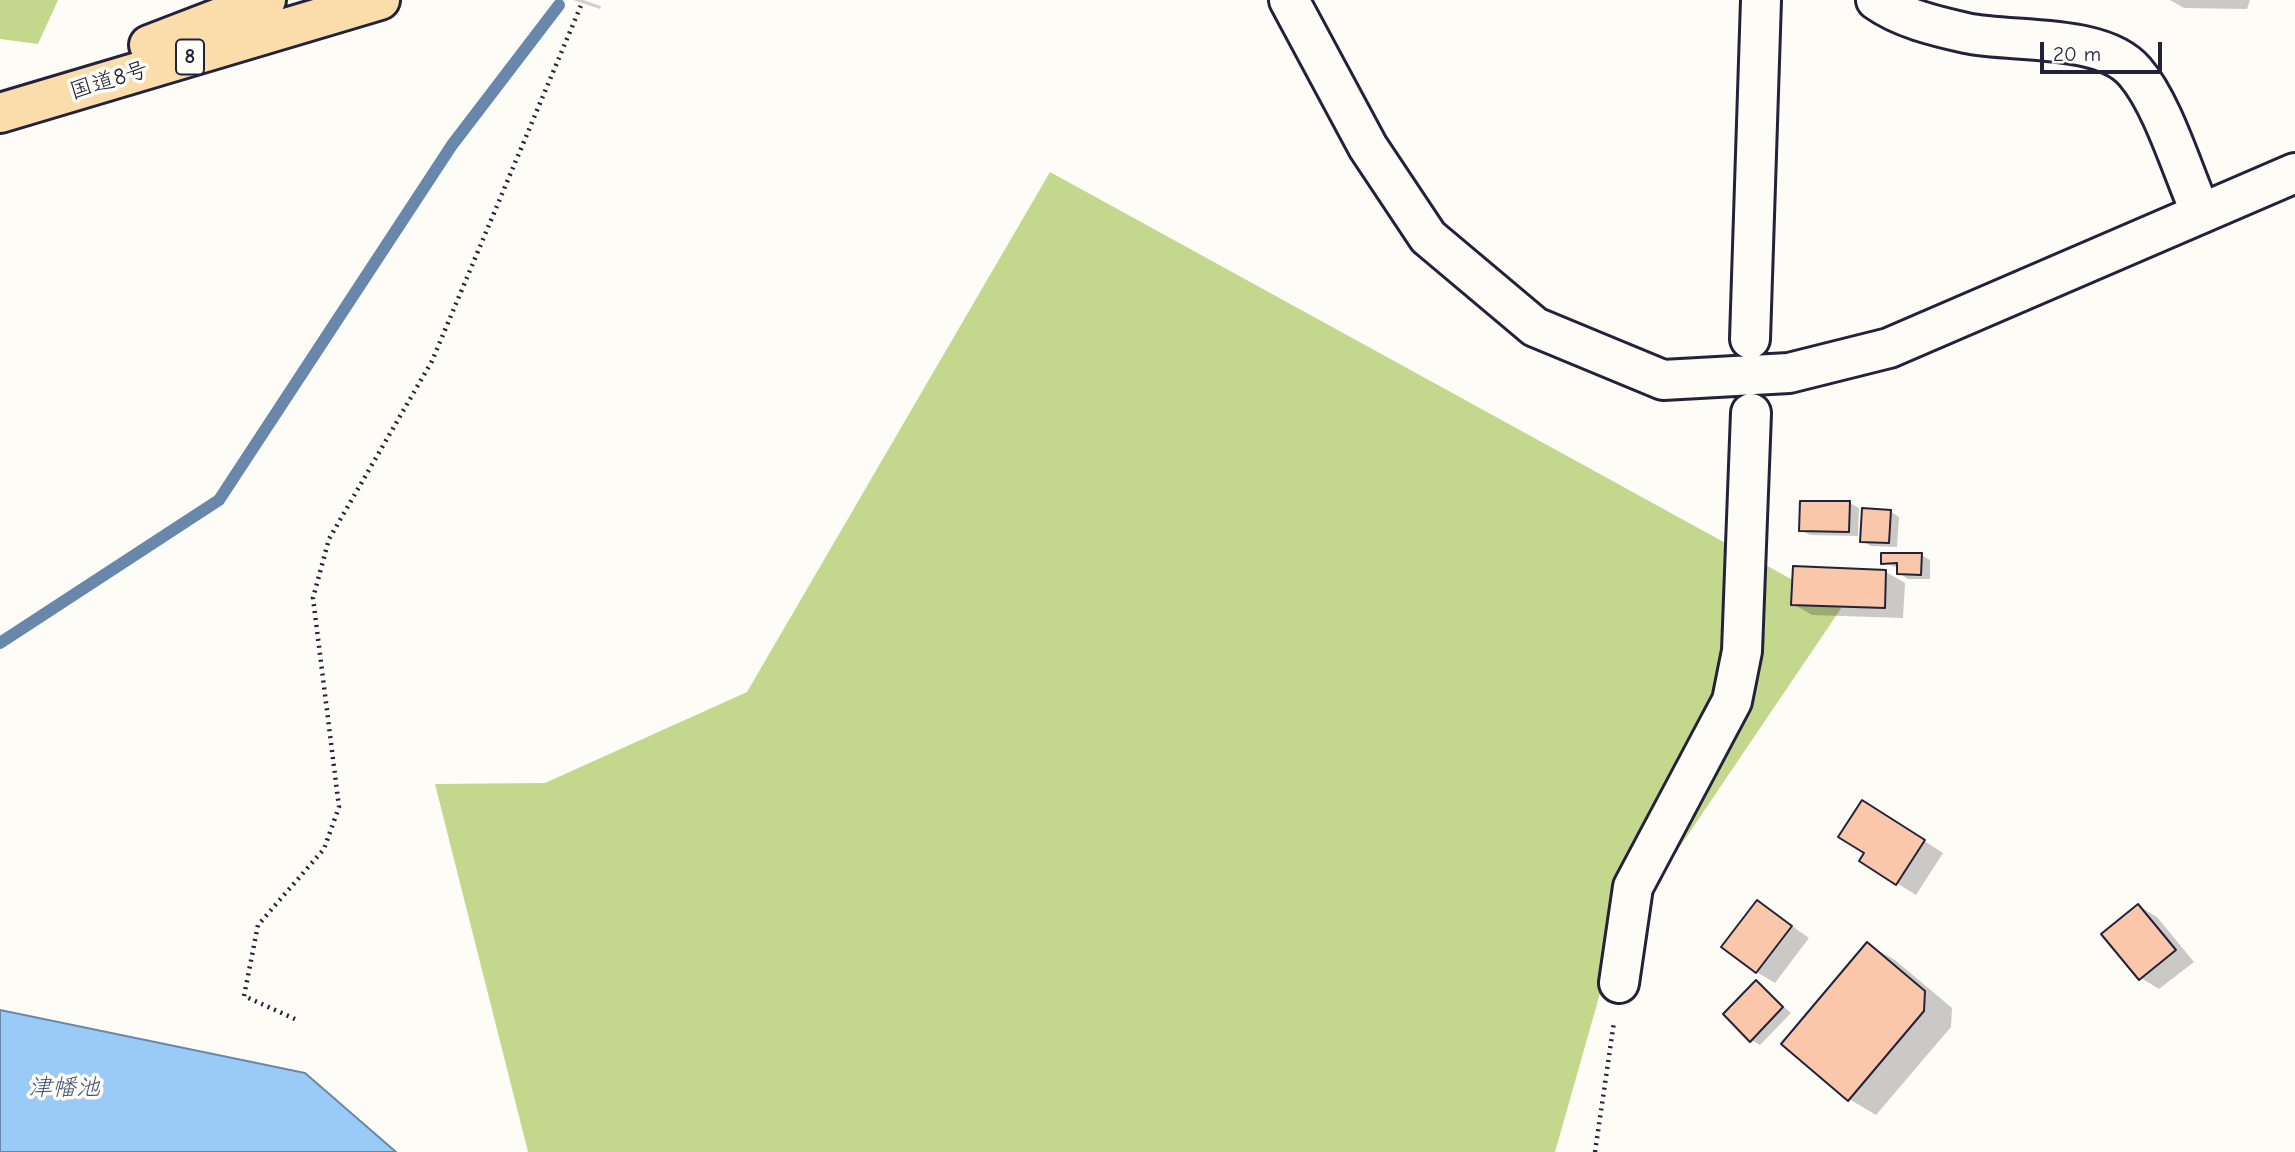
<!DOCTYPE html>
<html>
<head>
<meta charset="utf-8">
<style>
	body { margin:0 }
	#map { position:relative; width:2295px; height:1152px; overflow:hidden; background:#fdfcf7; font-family:"Comic Neue",sans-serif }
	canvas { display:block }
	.scale { position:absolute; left:2040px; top:42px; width:122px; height:32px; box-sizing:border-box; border:4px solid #22223b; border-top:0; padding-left:9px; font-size:21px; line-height:24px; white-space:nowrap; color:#22223b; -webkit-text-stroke:5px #fdfcf7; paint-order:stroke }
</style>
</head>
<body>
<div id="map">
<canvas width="2295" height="1152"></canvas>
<div class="scale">20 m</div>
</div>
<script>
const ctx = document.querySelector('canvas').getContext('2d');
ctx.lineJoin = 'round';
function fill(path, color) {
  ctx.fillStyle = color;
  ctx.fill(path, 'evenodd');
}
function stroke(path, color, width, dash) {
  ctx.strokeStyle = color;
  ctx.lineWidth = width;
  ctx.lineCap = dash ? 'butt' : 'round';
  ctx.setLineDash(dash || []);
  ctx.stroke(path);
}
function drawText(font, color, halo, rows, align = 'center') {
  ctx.font = font + ' "Comic Neue","Klee One",sans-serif';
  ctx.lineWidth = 7;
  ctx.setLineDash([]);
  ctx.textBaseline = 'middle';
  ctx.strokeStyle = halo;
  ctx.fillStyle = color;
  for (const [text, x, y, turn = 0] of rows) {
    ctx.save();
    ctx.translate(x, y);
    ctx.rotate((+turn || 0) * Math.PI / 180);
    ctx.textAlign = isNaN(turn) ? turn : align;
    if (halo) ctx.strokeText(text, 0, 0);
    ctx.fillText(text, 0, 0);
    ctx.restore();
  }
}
fill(new Path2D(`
	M0,0H58L38,44L0,39Z
	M1050,172L1842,607L1614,944L1555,1152H528L435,784L545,783L747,692Z`), '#c4d88d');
const water = new Path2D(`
	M0,1010L305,1073L396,1152H0Z`);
fill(water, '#99cbf6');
stroke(water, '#6987ab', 2);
fill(new Path2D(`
	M2170,0H2250L2247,9L2184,8Z
	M1850,503L1859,508L1858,536L1810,535L1801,530Z
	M1890,511L1899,517L1897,547L1871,546L1862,541Z
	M1921,555L1930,560V579H1908L1899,573V568L1883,563Z
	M1886,572L1905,583L1903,618L1812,615L1793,604Z
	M1881,813L1943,853L1916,895L1861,861Z
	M1758,902L1809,938L1775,983L1757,972Z
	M2138,906L2157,917L2194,962L2159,989L2141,978Z
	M1867,944L1895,960L1952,1008L1951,1027L1876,1115L1849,1099Z
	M1757,983L1791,1013L1760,1045L1751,1040Z`), '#0003');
stroke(new Path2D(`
	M0,643L219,500L452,145L559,5`), '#6987ab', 12);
const building = new Path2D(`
	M1800,501H1850L1849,532L1799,531Z
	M1862,508L1891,510L1889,543L1860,542Z
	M1881,553H1922L1921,575L1897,574V563L1881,564Z
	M1793,566L1886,570L1885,608L1791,605Z
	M1862,800L1925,840L1896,885L1859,861L1864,853L1838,837Z
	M1757,900L1792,926L1756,973L1721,947Z
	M2138,904L2176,950L2139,980L2101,934Z
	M1867,942L1925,991L1924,1011L1848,1101L1781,1044Z
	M1756,980L1783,1007L1750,1042L1723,1014Z`);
fill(building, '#fac7aa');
stroke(building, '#22223b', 2);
stroke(new Path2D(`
	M582,3L583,0`), '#d1d0d1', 38, [38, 19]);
const minor = new Path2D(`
	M1289,0L1368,147L1428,237L1535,327L1663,380L1789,373L1889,348L2295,173
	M1876,0C1901,18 1935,26 1966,33C2012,43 2103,33 2135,72C2163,104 2183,173 2201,213
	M1750,339L1761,0
	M1619,983L1633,887L1732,701L1742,651L1751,413`);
const highway = new Path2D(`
	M149,45L266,0
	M0,113L380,0`);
stroke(minor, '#22223b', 44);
stroke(highway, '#22223b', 44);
stroke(new Path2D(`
	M295,1019L244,996L258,925L324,849L339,807L313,598L329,539L432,361L582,3
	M1595,1152L1614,1022`), '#22223b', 4.5, [2, 5]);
stroke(minor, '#fdfcf7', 38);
stroke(highway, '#fbddab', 38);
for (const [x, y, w] of [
	[190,57,28]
]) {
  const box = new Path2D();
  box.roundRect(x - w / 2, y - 17.5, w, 35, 5);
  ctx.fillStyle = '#fdfcf7';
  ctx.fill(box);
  stroke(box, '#22223b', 2);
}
drawText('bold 21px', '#22223b', null, [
	["8",190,57]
]);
drawText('23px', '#22223b', '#fdfcf7', [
	["国道8号",109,81,-17]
]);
drawText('italic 24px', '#465573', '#fdfcf7', [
	["津幡池",64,1088]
]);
</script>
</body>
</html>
